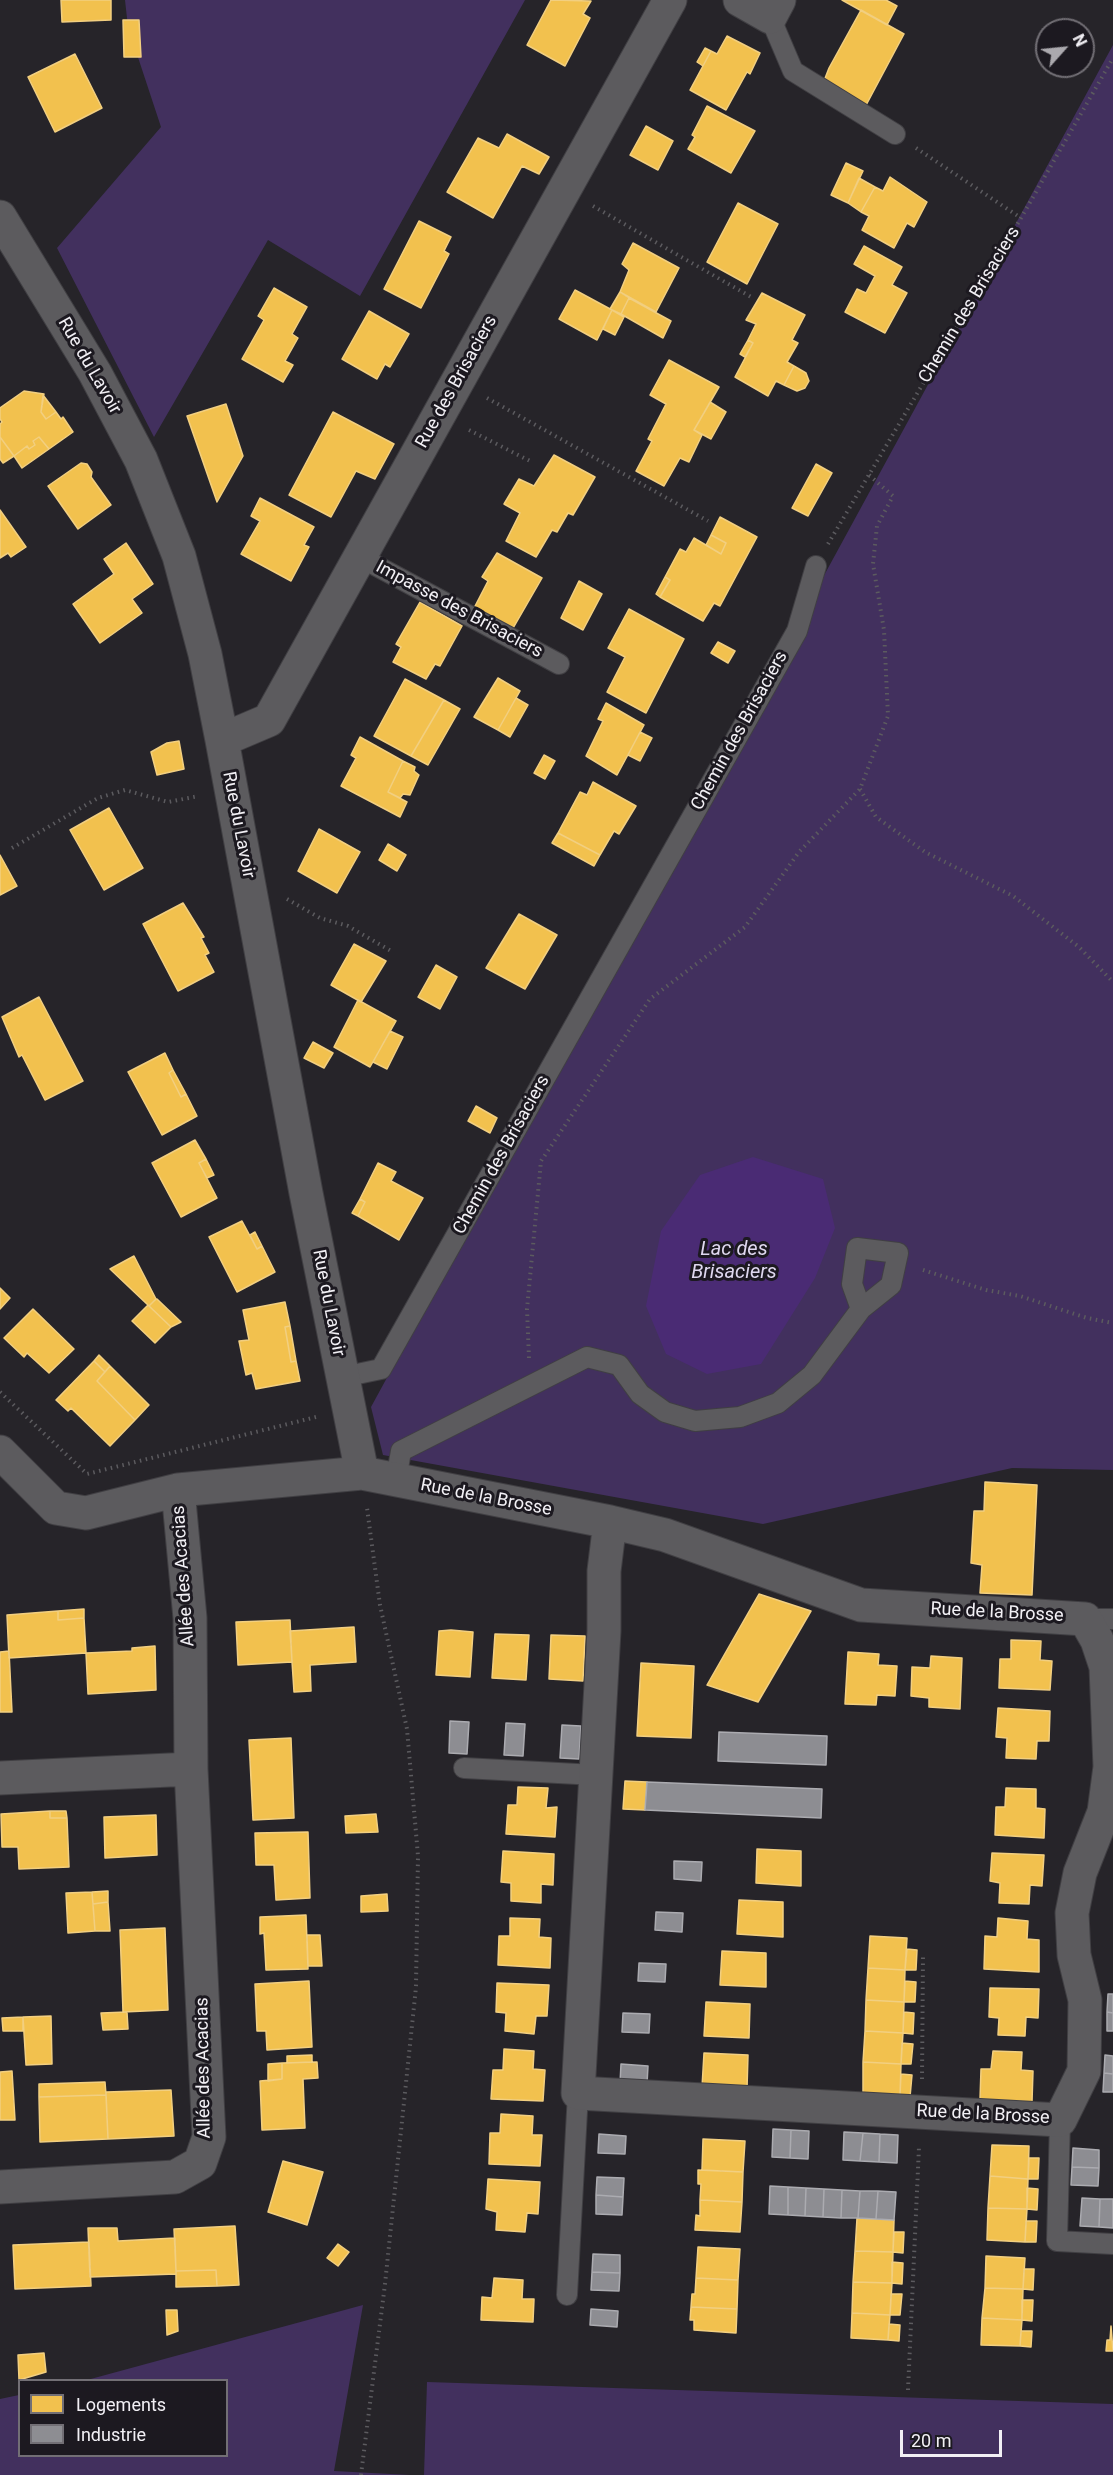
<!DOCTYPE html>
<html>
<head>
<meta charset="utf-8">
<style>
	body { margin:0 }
	#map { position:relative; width:1113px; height:2475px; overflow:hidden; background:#262429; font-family:Roboto,sans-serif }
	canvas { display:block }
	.legend { position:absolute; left:18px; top:2379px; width:210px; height:78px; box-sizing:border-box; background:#1c1920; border:2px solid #726f75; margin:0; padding:8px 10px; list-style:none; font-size:18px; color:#f2f0f5 }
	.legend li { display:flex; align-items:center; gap:12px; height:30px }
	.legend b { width:30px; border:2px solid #726f75 }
	.north { position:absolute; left:1035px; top:18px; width:60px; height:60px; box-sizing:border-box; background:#1c1920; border:2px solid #726f75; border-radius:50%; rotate:63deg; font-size:16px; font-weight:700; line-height:24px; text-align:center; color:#f2f0f5 }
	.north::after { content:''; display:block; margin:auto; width:21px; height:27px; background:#aba9ae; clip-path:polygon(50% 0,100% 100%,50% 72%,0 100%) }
	.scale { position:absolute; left:900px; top:2430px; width:102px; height:27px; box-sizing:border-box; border:3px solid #f2f0f5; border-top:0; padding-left:8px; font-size:18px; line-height:21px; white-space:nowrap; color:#f2f0f5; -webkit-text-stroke:4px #1c1920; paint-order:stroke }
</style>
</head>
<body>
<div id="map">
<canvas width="1113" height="2475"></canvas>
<ul class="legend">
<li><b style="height:16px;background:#f2c14e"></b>Logements</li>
<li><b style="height:16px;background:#8d8d92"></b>Industrie</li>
</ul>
<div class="north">N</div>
<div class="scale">20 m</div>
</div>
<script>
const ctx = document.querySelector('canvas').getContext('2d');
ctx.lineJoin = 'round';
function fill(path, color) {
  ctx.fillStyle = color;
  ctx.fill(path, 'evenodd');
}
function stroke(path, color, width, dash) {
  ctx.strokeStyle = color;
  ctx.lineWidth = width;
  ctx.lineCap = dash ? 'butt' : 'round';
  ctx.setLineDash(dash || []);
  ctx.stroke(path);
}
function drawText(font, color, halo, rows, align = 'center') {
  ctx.font = font + ' Roboto,sans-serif';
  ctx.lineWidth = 6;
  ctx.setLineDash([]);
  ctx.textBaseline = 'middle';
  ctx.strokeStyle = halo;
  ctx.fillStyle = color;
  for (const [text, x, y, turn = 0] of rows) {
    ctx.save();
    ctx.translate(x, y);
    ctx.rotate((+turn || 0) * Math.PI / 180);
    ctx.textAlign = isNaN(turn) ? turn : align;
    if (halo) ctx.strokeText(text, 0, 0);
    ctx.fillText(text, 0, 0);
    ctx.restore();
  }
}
fill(new Path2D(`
	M125,0H525L360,296L268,240L154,437L57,248L161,127L128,27Z
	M1113,45V1470L1012,1468L763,1524L383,1455L371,1407Z
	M363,2305L334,2471L410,2475H0V2399L19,2395L20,2456H226V2380H87Z
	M427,2382L1113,2404V2475H424Z`), '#42305e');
fill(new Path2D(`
	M753,1157L823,1179L835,1228L815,1278L761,1364L707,1374L666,1354L646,1306L661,1231L700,1175Z`), '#4a2b74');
const homes = new Path2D(`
	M61,0H111V20L62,22Z
	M551,0L591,1L583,14L590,18L565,66L527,45Z
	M842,0H886L897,6L887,25Z
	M861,10L904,34L864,109L822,86L829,68Z
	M123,20H139L141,57H124Z
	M727,36L760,53L750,74L747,72L726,110L690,90L711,51L717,54Z
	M705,48L711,51L703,66L697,62Z
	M75,54L102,108L55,132L28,77Z
	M707,106L755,131L731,173L688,149L695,137L692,135Z
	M646,126L673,141L658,170L630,155Z
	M507,134L549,157L539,174L522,166L493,218L447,192L478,138L499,148Z
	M846,163L863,171L848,203L831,195Z
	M890,177L927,202L914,227L907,223L894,248L862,230L869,216L861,212L875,187L883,191Z
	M859,178L875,187L861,212L848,203Z
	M738,203L778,224L747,284L707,262Z
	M419,221L451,237L444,251L449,254L421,308L384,289Z
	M633,243L679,268L656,312L620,292L629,270L622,264Z
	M864,246L902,267L892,285L907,293L885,333L845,312L857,289L866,293L875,276L854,264Z
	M274,288L307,307L292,334L298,338L285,361L293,365L283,382L242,359L264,320L258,316Z
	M575,290L612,310L597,340L559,319Z
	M620,292L629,298L621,314L610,309Z
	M762,293L805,315L792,340L798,343L787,362L794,366L784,385L776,381L768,396L735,377L753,343L748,340L756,324L746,320Z
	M629,298L671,321L663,338L621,314Z
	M612,310L624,317L615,335L603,329Z
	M369,311L409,334L390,367L385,364L377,379L342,359Z
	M748,340L753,343L745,357L740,354Z
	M669,360L719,387L694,430L702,435L689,462L680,458L664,486L636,471L652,441L648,439L666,404L650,395Z
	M794,366L806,373L809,381L805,388L797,391L784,385Z
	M24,391L44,394L41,412L46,419L56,412L61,419L63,417L73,432L49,449L39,437L33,441L35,445L29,449L27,446L14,456L0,437V424L2,422L0,419V408Z
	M43,395L56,412L46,419L41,412Z
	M710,402L726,412L711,439L694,430Z
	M226,404L243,456L217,502L187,416Z
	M333,412L394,444L375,479L356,471L331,517L289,495Z
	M0,437L14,456L3,463L0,459Z
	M39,437L49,449L22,468L14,456L27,446L29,449L35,445L33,441Z
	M554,455L595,477L573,515L568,513L557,532L552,530L536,557L506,541L520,513L504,504L519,479L534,486Z
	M81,463L87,464L92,472L91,477L111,505L78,529L48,486Z
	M816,464L832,473L808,516L792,508Z
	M260,498L314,527L304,545L309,547L291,581L241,554L260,521L251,516Z
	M0,510L26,547L11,557L8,553L0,558Z
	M720,517L757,537L720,606L714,603L703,621L660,597L670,580L665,577L680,549L686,552L694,538L721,554L726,543L711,535Z
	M711,535L726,543L721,554L706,545Z
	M126,543L153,584L132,599L142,613L100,643L73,604L114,574L104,559Z
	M497,553L542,578L512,630L473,610L488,581L482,577Z
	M665,577L670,580L660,597L656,594Z
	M579,581L602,594L583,630L561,618Z
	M420,602L462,626L440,666L435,664L426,679L393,662L401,647L396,644Z
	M629,609L684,639L646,713L607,692L625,657L608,648Z
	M718,642L735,651L728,663L711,653Z
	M498,678L520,691L498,730L474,717Z
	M405,679L444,700L411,756L374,736Z
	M516,698L528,705L510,737L498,730Z
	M444,700L460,709L428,765L411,756Z
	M606,703L644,725L617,775L586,756L603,721L598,719Z
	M640,732L652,738L640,761L628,755Z
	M360,737L403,761L388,792L407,802L400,817L341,786L356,758L351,755Z
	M179,741L184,769L157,775L151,752L167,743Z
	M544,755L555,761L545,779L534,773Z
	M403,761L415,767L414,771L419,775L410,795L403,794L400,798L388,792Z
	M593,782L636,806L619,834L614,831L600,855L558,833L580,792L587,795Z
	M109,808L143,868L104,890L70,830Z
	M319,829L360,852L337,893L298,871Z
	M558,833L600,855L594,866L552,843Z
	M388,844L406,855L397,871L379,860Z
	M0,855L17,886L0,895Z
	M183,903L204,937L201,938L209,953L205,955L214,972L178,991L143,924Z
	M519,914L557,935L525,989L486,968Z
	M354,944L386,961L361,1002L331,985Z
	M436,965L457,977L440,1009L418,997Z
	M39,997L83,1081L45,1100L22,1055L19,1057L2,1017Z
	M358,1000L396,1021L370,1067L334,1047Z
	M390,1031L403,1037L387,1069L373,1062Z
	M313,1042L333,1053L324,1068L304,1058Z
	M165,1053L173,1070L169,1073L181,1097L186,1094L197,1116L162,1135L128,1072Z
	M173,1070L186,1094L181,1097L169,1073Z
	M476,1106L497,1118L490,1133L468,1121Z
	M195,1140L206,1159L199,1163L217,1198L181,1217L152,1163Z
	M206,1159L214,1175L207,1178L199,1163Z
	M378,1163L396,1172L391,1181L423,1198L399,1240L358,1216L365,1202L360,1199Z
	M360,1199L365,1202L358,1216L352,1213Z
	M242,1221L257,1249L262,1246L275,1272L237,1292L209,1237Z
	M255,1232L262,1246L257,1249L250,1235Z
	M134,1256L156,1299L149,1306L110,1269Z
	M0,1288L10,1298L0,1309Z
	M156,1299H157L181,1322L171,1327L149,1306Z
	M285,1302L290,1326L285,1327L291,1362L296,1361L300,1381L256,1389L252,1373L246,1375L239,1341L249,1340L243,1310Z
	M148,1305L171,1327L155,1343L132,1321Z
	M33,1309L74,1349L49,1373L27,1353L24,1357L4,1338Z
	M290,1326L296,1361L291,1362L285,1327Z
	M99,1355L110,1366L105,1372L94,1361Z
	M94,1361L105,1372L97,1381L135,1420L110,1446L71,1408L68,1411L56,1400Z
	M110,1366L149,1405L135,1420L97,1381Z
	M985,1482L1037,1485L1032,1595L980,1593L982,1565L971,1563L974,1511H984Z
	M759,1594L811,1611L758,1702L707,1685Z
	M84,1609V1618L58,1620V1611Z
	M58,1611V1620L84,1618L86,1653L9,1658L7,1615Z
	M290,1620L292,1662L238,1665L236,1622Z
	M354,1627L356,1662L310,1665L311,1691L294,1692L290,1631Z
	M451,1630L473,1632L470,1677L436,1675L439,1631Z
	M495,1634L529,1635L526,1680L492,1678Z
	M551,1635L585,1636L583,1681L549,1679Z
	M1011,1640L1041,1641L1040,1660L1052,1661L1050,1690L999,1688L1000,1659H1011Z
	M155,1646L156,1690L88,1694L86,1653L132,1651V1648Z
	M9,1651L12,1712H0V1652Z
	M848,1652L879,1654L878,1665L897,1666L895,1696L877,1695L876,1705L845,1704Z
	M931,1656L962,1658L960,1709L929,1707V1698L911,1696L912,1667L930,1668Z
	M641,1663L694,1666L691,1738L637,1736Z
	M998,1708L1050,1711L1049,1741H1037L1036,1759L1006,1758L1007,1738L996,1737Z
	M291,1738L294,1818L253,1820L249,1740Z
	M625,1781L647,1782L645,1810L623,1809Z
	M518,1787L548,1788L546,1808L557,1807L555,1837L506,1834L508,1805H517Z
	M1006,1788L1036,1789V1808L1045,1809L1044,1838L995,1835L996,1807H1005Z
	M50,1811V1818H67L69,1867L19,1869L18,1847H2L1,1814Z
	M50,1811H66L67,1818H50Z
	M376,1814L378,1832L346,1833L345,1816Z
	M156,1815L157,1855L105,1858L104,1817Z
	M308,1832L310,1898L276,1900L274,1865H256L255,1833Z
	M757,1849L801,1851V1886L756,1883Z
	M503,1851L554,1854L553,1885L541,1884V1903L511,1901V1883L501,1882Z
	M992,1853L1044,1855L1042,1886L1030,1885L1029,1904L999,1903L1000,1883L990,1881Z
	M108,1891V1902L93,1904L92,1892Z
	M92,1892L95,1931L68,1933L66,1893Z
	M387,1894L388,1911L361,1912V1896Z
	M739,1900L783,1902V1937L737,1934Z
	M108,1902L110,1931H95L93,1904Z
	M306,1915L308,1969L266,1970L264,1933L260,1934V1917Z
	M510,1918L540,1919L539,1937L551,1938L550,1968L498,1965L499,1936H510Z
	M998,1918L1028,1921L1027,1939L1039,1940V1972L984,1969L985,1936L997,1937Z
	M165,1928L168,2010L123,2012L120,1930Z
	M307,1935H320L322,1966H308Z
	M870,1936L907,1938L905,1970L868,1968Z
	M907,1949L917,1950L916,1970H905Z
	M722,1951L766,1953V1987L720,1985Z
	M868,1968L905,1970L904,2002L866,2000Z
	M309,1981L312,2047L267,2050L266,2031H257L255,1984Z
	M905,1981L916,1982L915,2002H904Z
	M497,1983L549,1985L547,2016H536L534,2034L505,2031L506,2013L496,2012Z
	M990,1988L1039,1989L1038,2018L1026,2017L1025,2036L998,2035L999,2018L989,2017Z
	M866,2000L904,2002L903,2033L865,2031Z
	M706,2002L750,2004L749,2038L704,2036Z
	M127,2012L128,2029L103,2030L101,2013Z
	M904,2012L914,2013L913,2034L903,2033Z
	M51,2016L52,2064L26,2065L23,2017Z
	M23,2017V2031H3L2,2018Z
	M865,2031L903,2033L901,2064L863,2062Z
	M902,2043L913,2044L911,2064H901Z
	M504,2049L534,2051L533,2069L545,2070L543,2101L491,2099L493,2070H503Z
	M993,2051L1022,2052L1021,2070L1033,2071L1032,2102L980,2099L981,2069H991Z
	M704,2053L748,2055L747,2089L702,2087Z
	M312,2055V2062L287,2063V2056Z
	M317,2062L318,2078L303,2079L305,2128L262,2130L260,2081L282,2079V2063Z
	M863,2062L901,2064L900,2096L863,2094Z
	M282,2063V2079L268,2081V2064Z
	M12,2071L15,2120H0V2072Z
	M901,2074L912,2075L910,2097L900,2096Z
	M105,2082L106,2095L39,2097V2084Z
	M171,2090L174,2136L108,2139L106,2092Z
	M106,2095L108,2139L40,2142L39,2097Z
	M501,2114L533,2116L532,2135H542L540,2166L489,2164L490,2133H500Z
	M703,2139L745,2141L743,2172L702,2170Z
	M992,2145L1029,2146L1028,2179L990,2176Z
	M1029,2158H1039L1038,2179H1028Z
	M283,2161L323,2172L307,2225L268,2212Z
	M698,2170L743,2172L742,2202L700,2200L701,2184H698Z
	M990,2176L1028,2179L1027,2209L988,2208Z
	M488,2179L540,2182L538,2214L527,2213L525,2232L496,2230L497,2212L486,2209Z
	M1027,2188L1038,2189L1037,2210L1027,2209Z
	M700,2200L742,2202L740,2232L695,2230L696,2215L700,2216Z
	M988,2208L1027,2209L1025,2242L987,2240Z
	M857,2218L894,2220L893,2252L855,2251Z
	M1026,2221H1037L1036,2242H1025Z
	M235,2226L239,2285L217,2286L216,2270L176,2271L174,2229Z
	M88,2228H117L118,2241L175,2238L176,2274L90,2277Z
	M894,2232H904L903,2253L893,2252Z
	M89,2242L91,2286L15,2289L13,2245Z
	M338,2244L349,2252L338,2266L327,2258Z
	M698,2247L740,2249L738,2280L696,2278Z
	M855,2251L893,2252L892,2283L853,2282Z
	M986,2256L1025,2258L1023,2289L985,2288Z
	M892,2262L903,2263L902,2284L892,2283Z
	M1024,2269H1034L1033,2290L1023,2289Z
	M216,2270L217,2286L176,2287V2271Z
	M494,2278L523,2280L522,2299H534L533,2322L481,2320L482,2297L492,2298Z
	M696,2278L738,2280L737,2309L691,2307L692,2294H695Z
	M853,2282L892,2283L890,2315L852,2313Z
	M985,2288L1023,2289L1022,2320L982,2318Z
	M891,2294H902L900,2315H890Z
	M1022,2300H1033L1032,2321L1022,2320Z
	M691,2307L737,2309L736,2333L694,2330V2320H690Z
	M166,2310H177L178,2331L167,2335Z
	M852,2313L890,2315L888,2340L851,2338Z
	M982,2318L1022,2320L1020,2346L981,2345Z
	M889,2324L900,2325L899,2341L888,2340Z
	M1111,2326L1113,2351H1106L1107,2340H1110Z
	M1021,2331H1032L1031,2347L1020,2346Z
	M44,2353L46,2372L19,2380L18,2355Z`);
fill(homes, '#f2c14e');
stroke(homes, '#f2cf80', 1.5);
const industry = new Path2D(`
	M450,1721L469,1722L467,1754L449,1753Z
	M506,1723L525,1724L523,1756L504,1755Z
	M562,1725L581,1726L579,1759L560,1758Z
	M719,1732L827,1736L826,1765L718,1761Z
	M647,1782L822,1789L821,1818L645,1810Z
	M674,1861L702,1862L701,1881L674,1879Z
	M656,1912L683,1913L682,1932L655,1930Z
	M639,1963L666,1964L665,1982L638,1981Z
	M1108,1994H1113V2013L1107,2012Z
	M1107,2012L1113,2013V2031H1107Z
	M623,2013L650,2014L649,2033L622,2032Z
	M1105,2055L1113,2056V2074L1104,2073Z
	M621,2064L648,2066L647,2084L620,2083Z
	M1104,2073L1113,2074V2092H1103Z
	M773,2129L791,2130L790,2158L772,2157Z
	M791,2130L809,2131L808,2159L790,2158Z
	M844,2132L863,2133L860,2161L843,2160Z
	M863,2133L880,2134L879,2162L860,2161Z
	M599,2134L626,2136L625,2154L598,2153Z
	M880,2134L898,2135L897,2163L879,2162Z
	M1073,2148L1099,2150V2168L1072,2167Z
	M1072,2167L1099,2168L1098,2186L1071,2185Z
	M597,2177L624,2178L623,2197L596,2195Z
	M770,2186L788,2187V2215L769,2214Z
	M788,2187L806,2188L805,2216L788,2215Z
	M806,2188L824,2189L823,2217L805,2216Z
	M824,2189L842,2190L841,2218L823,2217Z
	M842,2190L860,2191L858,2218H841Z
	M860,2191H878L876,2219L858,2218Z
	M878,2191L896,2192L894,2220L876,2219Z
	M596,2195L623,2197L622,2215L596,2214Z
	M1082,2198L1100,2199L1099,2227L1080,2226Z
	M1100,2199H1113V2228L1099,2227Z
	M593,2254L620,2255V2273L592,2272Z
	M592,2272L620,2273L619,2291L591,2290Z
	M591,2309L618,2311L617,2327L590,2325Z`);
fill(industry, '#8d8d92');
stroke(industry, '#ababb0', 1.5);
const service = new Path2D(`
	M770,17L793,71L895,134
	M360,557L559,664
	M343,1377L381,1369L797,631L816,566
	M396,1480L401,1451L587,1357L619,1365L640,1394L665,1412L695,1421L740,1417L778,1403L812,1375L861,1309L891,1285L898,1253L857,1248L852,1284L861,1309
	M1085,1619H1113
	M464,1768L596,1775
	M1060,2120L1057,2241L1113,2244
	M567,2295L578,2093`);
const minor = new Path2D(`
	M740,0L770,17L779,0
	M0,217L95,373L141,460L179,556L205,654L222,740L306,1193L362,1473
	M222,740L269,720L670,0
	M0,1452L56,1508L86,1513L178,1490L362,1473L610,1522L665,1535L861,1605L1085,1619L1097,1640L1106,1667L1110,1767L1104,1812L1080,1873L1072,1913L1074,1955L1085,2000L1084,2071L1060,2120L578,2093L604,1631V1571L610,1522
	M178,1490L190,1618L191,1769
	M0,1778L191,1769L209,2137L200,2163L175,2177L0,2187`);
stroke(service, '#403f43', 22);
stroke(minor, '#403f43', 35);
stroke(new Path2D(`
	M916,148L1021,218
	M593,206L751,297
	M487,398L708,521
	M469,430L532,462
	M828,544L1021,218L1113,58
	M860,789L876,817L925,852L1013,896L1079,947L1113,982
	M12,848L98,798L125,790L168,802L199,796
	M287,899L320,918L348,926L393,952
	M923,1270L986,1290L1020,1296L1087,1318L1113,1323
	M529,1358L527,1309L541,1161L650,999L745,927L799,852L860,789L888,716L884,630L873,564L877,526L893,496L869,475
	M0,1392L87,1474L316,1417
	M922,2079L923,1954
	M908,2390L919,2147
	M361,2475L385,2284L416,1987L418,1856L407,1729L380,1605L367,1508`), '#5c5b5f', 4, [1.5, 4.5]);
stroke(service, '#5c5b5e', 20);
stroke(minor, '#5c5b5e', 33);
drawText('18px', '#f2f0f5', '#1c1920', [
	["Chemin des Brisaciers",970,305,-59],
	["Rue du Lavoir",89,366,60],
	["Rue des Brisaciers",457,382,-61],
	["Impasse des Brisaciers",459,610,28],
	["Chemin des Brisaciers",740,731,-61],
	["Rue du Lavoir",238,825,79],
	["Chemin des Brisaciers",502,1155,-61],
	["Rue du Lavoir",328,1303,79],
	["Rue de la Brosse",486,1498,11],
	["Allée des Acacias",184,1576,-94],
	["Rue de la Brosse",997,1613,3],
	["Allée des Acacias",204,2068,-91],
	["Rue de la Brosse",983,2115,3]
]);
drawText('italic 20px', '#dfd8ef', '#1c1920', [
	["Lac des",734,1250],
	["Brisaciers",734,1273]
]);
</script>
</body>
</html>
